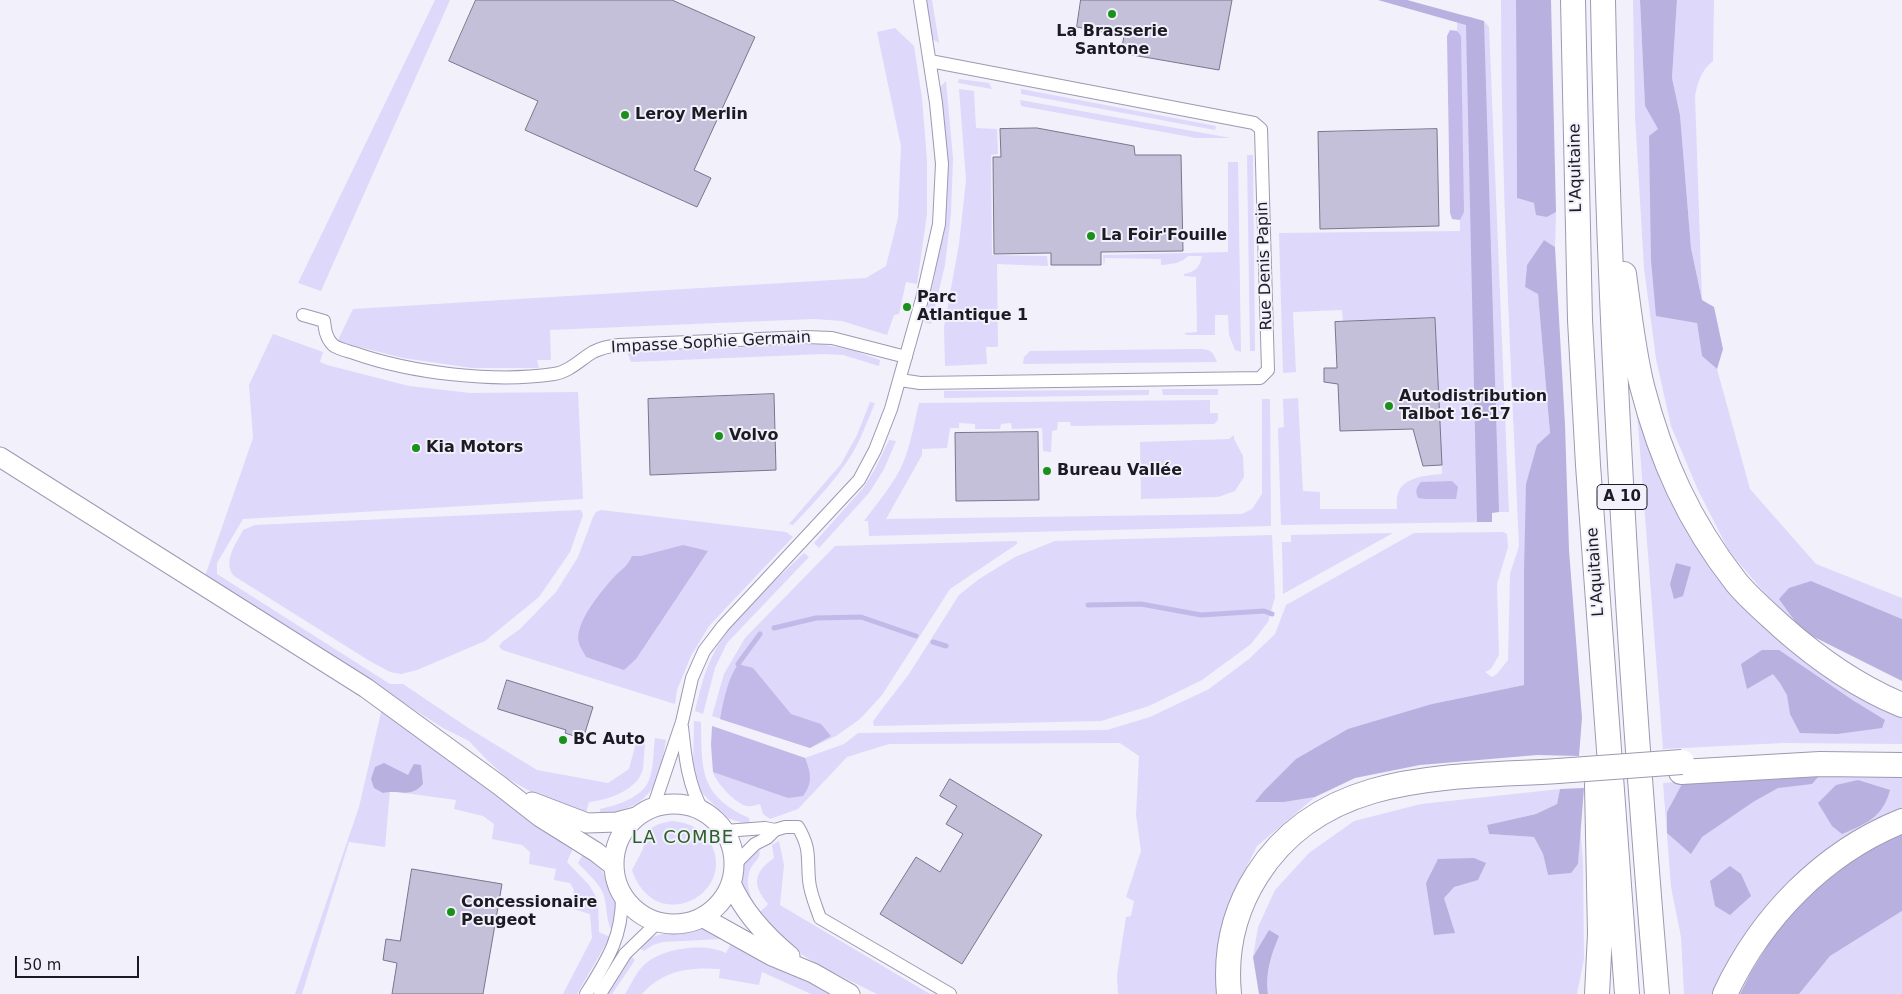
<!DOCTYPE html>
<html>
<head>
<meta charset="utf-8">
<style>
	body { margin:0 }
	#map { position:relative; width:1902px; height:994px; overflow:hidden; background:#f2f0fb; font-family:"DejaVu Sans",sans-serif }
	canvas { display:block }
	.scale { position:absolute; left:15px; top:956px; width:124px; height:22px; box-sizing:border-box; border:2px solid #1c1b24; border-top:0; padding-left:6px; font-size:15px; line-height:18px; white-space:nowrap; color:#1c1b24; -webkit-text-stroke:4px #f2f0fb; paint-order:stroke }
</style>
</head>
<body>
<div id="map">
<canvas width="1902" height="994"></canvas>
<div class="scale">50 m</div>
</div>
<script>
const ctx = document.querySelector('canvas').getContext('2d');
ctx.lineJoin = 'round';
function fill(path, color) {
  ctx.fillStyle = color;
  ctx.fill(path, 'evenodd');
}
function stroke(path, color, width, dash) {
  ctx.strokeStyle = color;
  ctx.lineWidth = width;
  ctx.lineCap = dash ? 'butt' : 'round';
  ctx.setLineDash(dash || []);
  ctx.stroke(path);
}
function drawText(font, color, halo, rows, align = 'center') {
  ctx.font = font + ' "DejaVu Sans",sans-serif';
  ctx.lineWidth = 4;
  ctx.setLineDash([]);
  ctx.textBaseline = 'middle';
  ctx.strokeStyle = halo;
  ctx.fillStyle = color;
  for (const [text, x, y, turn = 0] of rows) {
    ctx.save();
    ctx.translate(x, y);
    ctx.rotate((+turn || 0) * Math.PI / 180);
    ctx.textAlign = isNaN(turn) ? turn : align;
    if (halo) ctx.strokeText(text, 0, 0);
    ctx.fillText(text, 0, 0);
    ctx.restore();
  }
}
fill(new Path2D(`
	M435,0H450L321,291L298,283Z
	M924,0H932L939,43L931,38Z
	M1501,0H1516L1517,198L1534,203L1547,217L1556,212L1555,247L1544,240L1527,265L1525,287L1538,293L1550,433L1537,445L1524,685L1432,704L1263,792L1256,802H1284L1315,797L1257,846L1227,906L1215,973L1219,994H1118L1117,975L1126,917L1131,916L1134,901L1126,897L1141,851L1136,815L1139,756L1120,743L889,744L847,757L798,809L770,819L763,814L760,804C756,805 750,807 747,806C736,804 716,783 713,772L712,726L805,758L844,744L858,733L1107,730L1150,717L1209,689L1249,659L1275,634L1286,605L1414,533L1503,532L1507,534L1508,547L1497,584L1499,655L1491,669L1485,672L1492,677L1497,674L1508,660L1510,574L1519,546C1511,364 1501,182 1501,0Z
	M1633,0H1640L1645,106L1658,129L1649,137L1650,156L1697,323L1702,356L1717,369L1750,489L1816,564L1902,598V619L1811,581L1802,631L1773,603L1729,551L1698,490L1671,426L1656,359L1644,268L1635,116Z
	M1677,0H1714L1713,61C1701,71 1698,81 1695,96L1702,300L1691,248L1680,115L1672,78Z
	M1467,16L1484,21L1489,27L1509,512H1492V522L1281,525L1278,428L1284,427L1283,399L1298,398L1303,491L1320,492V509H1397C1397,504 1396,498 1398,494C1402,477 1428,475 1442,474L1435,318L1343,322L1342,310L1293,312L1296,372L1283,373L1279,233L1460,231L1457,22L1466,24Z
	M895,28L914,46L922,98L927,161V214L917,284L906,282L899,314L894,315L887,335L842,321L814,319L550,330L551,360H537L539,368H472L403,358L340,342L338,340L353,309L866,278L886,266L898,218L901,146L877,32Z
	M959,79L989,83L992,89L958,83Z
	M946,81L953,158L951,214L945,265L931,324L924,322L934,280L945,209L939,88Z
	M959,89L974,91L976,128L997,129L998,154L991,155L992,255L1047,256L1048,266L997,264L998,347H986L987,364L945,366L944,327L959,244L966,180Z
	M1021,89L1216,126L1215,130L1021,94Z
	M1020,100L1231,138H1196L1021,106Z
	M1247,155H1253L1255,351H1250Z
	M1228,162H1238L1241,352L1235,350L1229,335L1228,315H1215V335H1187L1184,333L1197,332L1196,277L1184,276V274C1195,272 1200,267 1202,256H1188C1180,264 1171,264 1161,265V259L1105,258L1104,266L1103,255L1228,252Z
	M273,334L323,352L320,362L327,365L409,386L470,393L578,392L583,499L243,519L217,563V574L390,684H403L470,729L537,770L608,783L629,769L638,735L646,737C644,748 644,758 643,769C638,790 608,800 589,802L586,813L545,800L507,778L487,760L469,741L443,728L205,576L253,438L249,385Z
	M821,344L855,351L880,360L879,366L843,355L824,354L631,362L627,352Z
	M1191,349C1206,349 1212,347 1217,362L1023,364L1024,357L1030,351Z
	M1634,373L1733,588L1902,714V744L1783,743L1663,749Z
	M1162,389H1218V395H1163Z
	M1149,390V395L944,398V391Z
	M1262,399H1270L1271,526L869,536L868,521H864C878,502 894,484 903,463C911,444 914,423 919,403L1210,400V413H1218V420L1214,424L1071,426L1070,422H1058L1057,430L1052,431L1051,452L1043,451L1042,428L1012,429L1011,423L1001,424L1000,429H975V424L959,423V428H950L947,448L922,449V455L886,519L1242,514L1252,509L1262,494Z
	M870,402L875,403C866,424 858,448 844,466C829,487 811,506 793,525L789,524L841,464L857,435Z
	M1234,435V439L1243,456L1244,477L1235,491L1218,497L1141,499L1140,442L1229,439Z
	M889,440L896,441L884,469L869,493L819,548L814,543L864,487L876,467Z
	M581,510L583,515L570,552L539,597L485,641L417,670L401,674L390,672L368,660L234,576C222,562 236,544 243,530L255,525Z
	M601,510L786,532L793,537L709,626L691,656L677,690L675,704L502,650L499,646L502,642L520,629L556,592L578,557L593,517L596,512Z
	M1393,533L1283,594L1282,542H1291V535Z
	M1272,535L1275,597L1268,622L1251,644L1202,680L1149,706L1101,721L874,726L873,722L876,717L909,674L959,595L979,579L1015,557L1055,541Z
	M1017,541V544L950,589L882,695L860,719L836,736L810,748L712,716L724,674L745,638L835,546Z
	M804,553L809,557L727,643L715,668L703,714L695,711C700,690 705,668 716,649C737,612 773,583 804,553Z
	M382,708L431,742L503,801L574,846L567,862L589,885L598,900L599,932L610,937L577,994H563L592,938L590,914L570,908L574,890L570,883L554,880L556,869L529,864L530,852L522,845L492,839L494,824L483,816L454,809L456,800L390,791L385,847L349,842L302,994H295L359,807Z
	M694,721L701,722C702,770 699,795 749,818L750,825L727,818L699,790L693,767Z
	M655,738L666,740C658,789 652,805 600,816V809C618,805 645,797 650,777C654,765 653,751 655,738Z
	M1902,771V815L1868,829L1719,994H1684L1681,937L1671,887L1663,783L1766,775Z
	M1560,789L1557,804L1536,814L1487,825L1489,834L1534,837L1543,854L1548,875L1578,864L1580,825L1583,861L1584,959L1577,994H1268C1265,974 1272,955 1278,936L1253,957L1258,927L1275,890L1309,853L1354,821L1421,804Z
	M672,821C690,823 704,829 712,846C735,896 654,936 632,870L643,849L647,830L659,824Z
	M779,841L784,865L780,905L930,994H877L820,966L777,939L756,916L768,904C752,885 753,873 774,858L772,845Z
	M759,849C762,859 753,862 750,870C746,879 748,893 753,901L748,906C741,886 735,860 759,849Z
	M585,851L601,867L615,903V919L612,931C605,920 608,903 602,891C597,881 586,872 578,863Z
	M1902,911V994H1799L1830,956Z
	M697,929H711L721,933V939L663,942L653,945L644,951L638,947C657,930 673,933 697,929Z
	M733,940L835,994H811L762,972L759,985L719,978L720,969C690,967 663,970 642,994H625C631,985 636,972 644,965C662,948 704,942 726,953Z
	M631,956L635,960L612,994H606Z`), '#ded8fa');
fill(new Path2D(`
	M1378,0H1407L1484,21L1499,512L1492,513V522H1477L1466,25Z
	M1516,0H1551L1556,212L1547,217L1536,215L1534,203L1517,198Z
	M1640,0H1677L1672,78L1680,115L1691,248L1702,300L1714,307L1723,349L1717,369L1702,356L1697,323L1656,316L1651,260L1649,136L1658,129L1645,106Z
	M1544,240L1555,247L1565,425L1569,550L1582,718L1579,756L1537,755L1420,765L1355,778L1315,797L1284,802H1255L1263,792L1296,759L1348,729L1432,704L1524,685V572L1526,484L1537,445L1550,433L1538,294L1525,287L1527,265Z
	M1676,563L1691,567L1683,596L1674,599L1670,584Z
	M1811,581L1902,619V681L1802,631L1779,599L1789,588Z
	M1762,650H1779L1854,701L1885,720L1882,728L1837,734L1800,733L1790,714L1787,695L1780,683L1773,674L1747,689L1741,664Z
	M384,763L408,775L414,764L421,765L423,784C410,799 399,789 383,793L374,788L371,779L375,767Z
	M1818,777L1812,784L1778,788L1753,802L1702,837L1691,854L1667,833V812L1682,784Z
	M1858,780L1890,790C1883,817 1866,824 1842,834L1832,826L1818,803L1836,785Z
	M1584,788L1578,864L1571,873L1548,875L1543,854L1534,837L1489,834L1487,825L1536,814L1557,804L1560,789Z
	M1902,832V911L1830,956L1799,994H1740L1750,974L1778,928L1812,892L1860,855Z
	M1474,858L1486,863L1478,880L1454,887L1444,898L1455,933L1434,935L1426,883L1438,859Z
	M1730,866L1741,874L1751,896L1730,915L1715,906L1710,881Z
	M1269,930L1279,936C1271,955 1265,974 1268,994H1259L1253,957Z`), '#b8b0df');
fill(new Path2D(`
	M1450,30L1457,31L1461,36L1464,212L1460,220L1452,219L1450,213L1447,36Z
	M1452,481L1458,487L1456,499H1425L1418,498C1415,491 1416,488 1421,482Z
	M683,545L708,551L636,659L624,670L586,657C584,652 580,648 579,643C573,624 603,589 615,576C623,568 627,567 632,556H641Z
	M738,664L753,668L791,714L821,724L831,736L810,748L720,719C724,699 727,681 738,664Z
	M712,726L805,758C811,773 813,783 803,796L788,798L713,772L711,745Z`), '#c2b9e8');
stroke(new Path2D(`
	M1088,605L1141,604L1201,615L1264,611L1272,614
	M774,628L816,618L861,617L916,636
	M933,642L946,646
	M738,664L760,634`), '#c2b9e8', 5);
const building = new Path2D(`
	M476,0H672L755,37L694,170L711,178L697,207L525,130L538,101L449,61Z
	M1081,0H1232L1219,70L1121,53L1124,36L1077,27Z
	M1037,128L1134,146L1135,155H1181L1183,251L1101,252V265H1051V253L994,254L993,157H1001L1000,129Z
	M1437,129L1439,226L1320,229L1318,132Z
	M1435,318L1442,465L1423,466L1413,429L1340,431L1338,384L1324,382V368H1337L1335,322Z
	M774,394L776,470L650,475L648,399Z
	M1038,432L1039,500L956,501L955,433Z
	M507,680L593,707L583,739L565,733L566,730L498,709Z
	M950,779L1042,835L962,964L880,914L916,857L940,872L963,834L946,824L957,806L940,796Z
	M412,869L502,884L483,994H392L397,963L383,960L386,939L400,941Z`);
fill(building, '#c4c0da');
stroke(building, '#79758d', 1);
const street = new Path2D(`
	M303,315L324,321C325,330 326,338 333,345C338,349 348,351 354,353C411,373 494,383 554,374C569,372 581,359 593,352C601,348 610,346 619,345L806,337L832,338L906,357
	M900,380L920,383L1260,378L1268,370L1261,129L1254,123L930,61
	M682,727C685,756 688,786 703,811
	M653,808L682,722L692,678L704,651L723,626L859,480L875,450L891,409L922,299L939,224L942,164L936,103L920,0
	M725,831L765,828L775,830
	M734,865L755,844L767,838L775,830L785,827H798C811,849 807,857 809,880C810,893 816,906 820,918L950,994
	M586,994C608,959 623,936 622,893
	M600,994L625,954L658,922`);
const secondary = new Path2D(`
	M0,457L366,688L499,785L540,817L596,852L614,866
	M532,802L587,823L617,822L636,817
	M614 864a60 60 0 1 1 120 0a60 60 0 1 1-120 0Z
	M731,883C743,911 767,937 790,956
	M702,917L772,956L813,973L850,994`);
const highway = new Path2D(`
	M1573,0L1580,320L1588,465L1627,994
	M1603,0C1609,332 1629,663 1657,994
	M1624,274C1629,311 1633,349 1642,386C1661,460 1689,522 1736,582C1749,598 1767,613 1782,627C1817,658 1858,687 1902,705
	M1681,772L1820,764L1902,765
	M1597,785L1600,934L1597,994
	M1229,994C1225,952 1234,911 1257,875C1323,770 1449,778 1558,771
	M1725,994C1761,917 1823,853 1902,821`);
stroke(street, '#9d99b2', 14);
stroke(secondary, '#9d99b2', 21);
stroke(highway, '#9d99b2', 26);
stroke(street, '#fff', 12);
stroke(secondary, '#fff', 19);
stroke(highway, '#fff', 24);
const highwayBridge = new Path2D(`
	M1558,771L1682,762`);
stroke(highwayBridge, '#9d99b2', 26, []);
stroke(highwayBridge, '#fff', 24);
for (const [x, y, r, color] of [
	[1112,14,5,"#1b911c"],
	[625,115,5,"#1b911c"],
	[1091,236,5,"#1b911c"],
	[907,307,5,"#1b911c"],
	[1389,406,5,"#1b911c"],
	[719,436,5,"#1b911c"],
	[416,448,5,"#1b911c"],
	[1047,471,5,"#1b911c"],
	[563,740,5,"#1b911c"],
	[451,912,5,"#1b911c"]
]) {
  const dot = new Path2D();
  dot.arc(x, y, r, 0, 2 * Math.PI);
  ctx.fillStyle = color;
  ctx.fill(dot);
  stroke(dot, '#f2f0fb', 2);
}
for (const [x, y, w] of [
	[1622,497,50]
]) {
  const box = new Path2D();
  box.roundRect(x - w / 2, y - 12.5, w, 25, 4);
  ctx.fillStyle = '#f2f0fb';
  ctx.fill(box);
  stroke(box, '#1c1b24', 1);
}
drawText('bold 15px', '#1c1b24', null, [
	["A 10",1622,497]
]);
drawText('bold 16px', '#1c1b24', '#f2f0fb', [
	["La Brasserie",1112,32,"center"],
	["Santone",1112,50,"center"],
	["Leroy Merlin",635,115],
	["La Foir'Fouille",1101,236],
	["Parc",917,298],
	["Atlantique 1",917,316],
	["Autodistribution",1399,397],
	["Talbot 16-17",1399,415],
	["Volvo",729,436],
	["Kia Motors",426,448],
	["Bureau Vallée",1057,471],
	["BC Auto",573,740],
	["Concessionaire",461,903],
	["Peugeot",461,921]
], 'left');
drawText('16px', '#1c1b24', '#f2f0fb', [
	["L'Aquitaine",1576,168,-91],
	["Rue Denis Papin",1265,266,-92],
	["Impasse Sophie Germain",711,343,-3],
	["L'Aquitaine",1596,572,-94]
]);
ctx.letterSpacing = '1px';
drawText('18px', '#2b5e28', '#f2f0fb', [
	["LA COMBE",683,838]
]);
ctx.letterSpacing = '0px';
</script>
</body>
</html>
